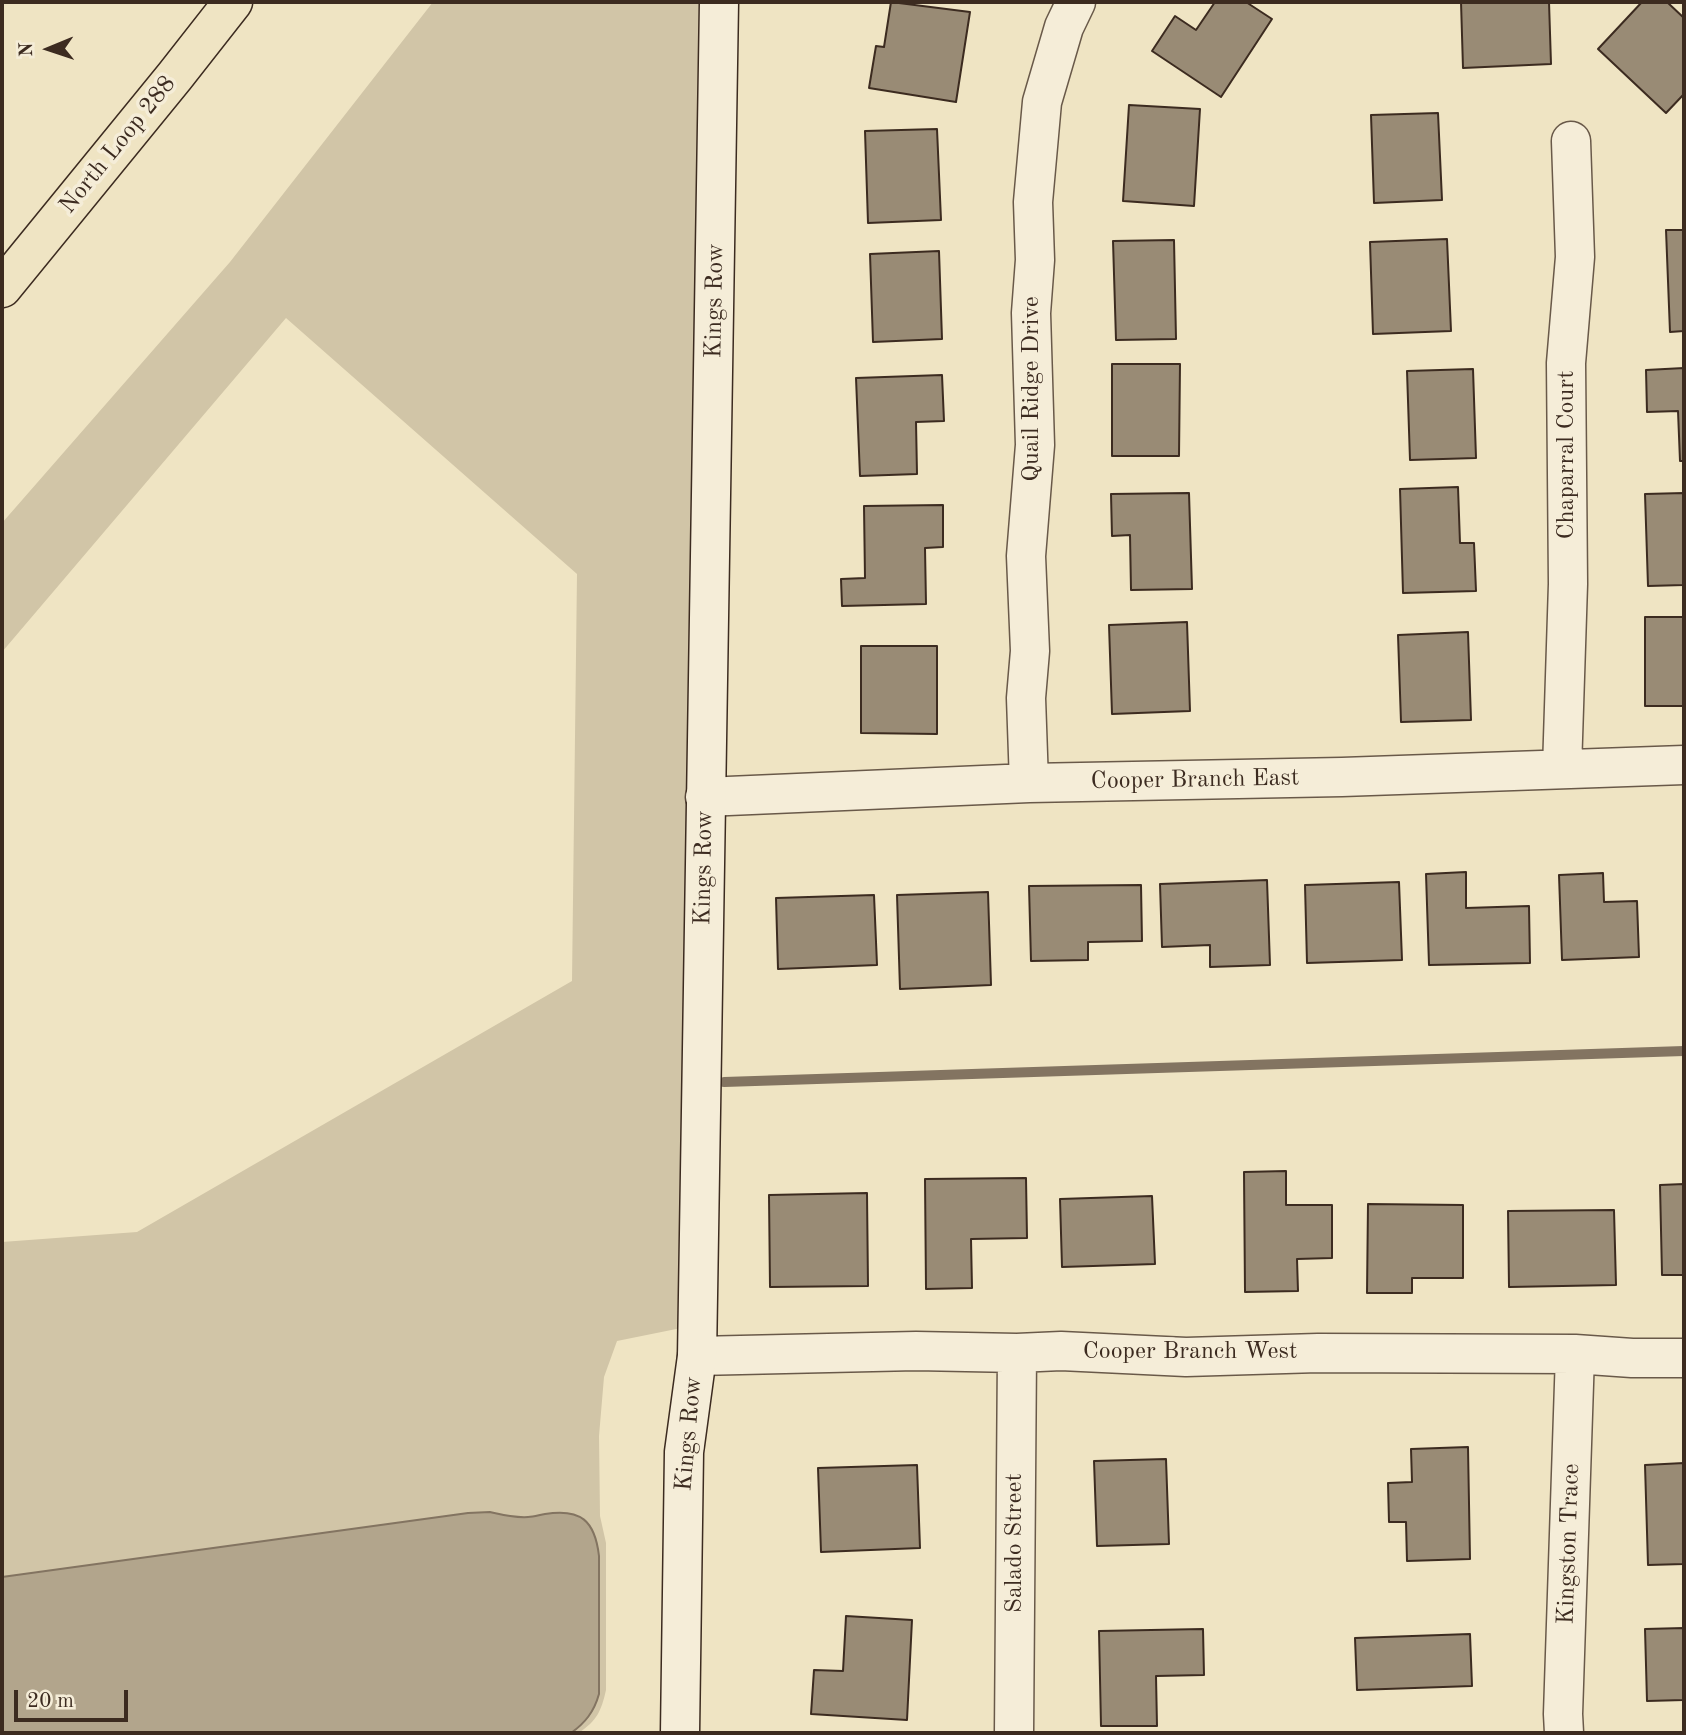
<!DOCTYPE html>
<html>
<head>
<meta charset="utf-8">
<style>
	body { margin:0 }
	#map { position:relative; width:1686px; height:1735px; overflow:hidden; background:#efe4c3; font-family:"Old Standard TT",serif }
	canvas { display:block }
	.frame { position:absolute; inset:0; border:4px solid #3c2b20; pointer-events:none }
	.north { position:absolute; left:14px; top:14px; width:70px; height:70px; -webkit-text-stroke:5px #f5edd8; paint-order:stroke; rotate:268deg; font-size:19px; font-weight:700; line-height:28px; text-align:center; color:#3c2b20 }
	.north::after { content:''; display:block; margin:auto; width:24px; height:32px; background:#3c2b20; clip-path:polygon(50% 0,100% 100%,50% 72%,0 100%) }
	.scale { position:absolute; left:14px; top:1690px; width:114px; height:32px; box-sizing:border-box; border:4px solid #3c2b20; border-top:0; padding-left:9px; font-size:21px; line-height:24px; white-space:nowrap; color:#3c2b20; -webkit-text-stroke:5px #f5edd8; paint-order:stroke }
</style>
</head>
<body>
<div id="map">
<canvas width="1686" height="1735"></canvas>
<div class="frame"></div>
<div class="north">N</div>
<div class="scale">20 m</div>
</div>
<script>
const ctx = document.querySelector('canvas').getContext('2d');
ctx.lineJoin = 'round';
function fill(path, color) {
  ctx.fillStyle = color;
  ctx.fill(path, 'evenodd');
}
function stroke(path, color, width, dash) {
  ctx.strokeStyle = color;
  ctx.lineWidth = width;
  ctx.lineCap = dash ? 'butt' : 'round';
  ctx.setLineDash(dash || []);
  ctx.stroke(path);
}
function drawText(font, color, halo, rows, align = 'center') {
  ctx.font = font + ' "Old Standard TT",serif';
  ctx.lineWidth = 7;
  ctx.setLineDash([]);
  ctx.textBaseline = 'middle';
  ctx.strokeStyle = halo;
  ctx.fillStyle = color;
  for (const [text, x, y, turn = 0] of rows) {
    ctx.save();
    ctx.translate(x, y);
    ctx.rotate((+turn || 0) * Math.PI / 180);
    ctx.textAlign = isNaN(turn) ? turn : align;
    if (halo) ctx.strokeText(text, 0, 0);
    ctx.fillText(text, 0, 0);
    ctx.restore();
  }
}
fill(new Path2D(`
	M433,2H735L696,1325L617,1341L604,1377L599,1436L600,1516L606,1543V1690C601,1712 597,1720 579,1733H2V1242L137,1232L572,981L577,574L286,318L2,652V523L230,262Z`), '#d1c5a7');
const water = new Path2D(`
	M490,1512C503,1515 515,1518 528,1517C534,1517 539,1515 545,1514C581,1508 595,1521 599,1556V1694C594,1712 585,1723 571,1733H2V1577L468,1513Z`);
fill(water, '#b2a58c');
stroke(water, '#837461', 2);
stroke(new Path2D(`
	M724,1082L1684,1051`), '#837461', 10);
const building = new Path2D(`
	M891,2L970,12L956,102L869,88L876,46L884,47Z
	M1215,2H1246L1272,19L1221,97L1152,51L1175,16L1196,30Z
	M1461,2H1549L1551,64L1463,68Z
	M1642,2H1667L1684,18V94L1666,113L1598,49Z
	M1129,105L1200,109L1194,206L1123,201Z
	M1438,113L1442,200L1374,203L1371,115Z
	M937,129L941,220L868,223L865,131Z
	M1666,230H1684V331L1670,332Z
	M1447,239L1451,331L1373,334L1370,242Z
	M1174,240L1176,339L1116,340L1113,241Z
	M939,251L942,339L873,342L870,254Z
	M1112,364H1180L1179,456H1112Z
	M1684,368V461H1680L1678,411L1647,412L1646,370Z
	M1473,369L1476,458L1410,460L1407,371Z
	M942,375L944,421L916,422L917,474L860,476L856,378Z
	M1458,487L1460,543H1474L1476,591L1403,593L1400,489Z
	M1189,493L1192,589L1131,590L1130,535L1112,536L1111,494Z
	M1684,493V585L1648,586L1645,494Z
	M943,505V547L925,548L926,604L842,606L841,579L865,578L864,506Z
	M1645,617H1684V706H1645Z
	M1187,622L1190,711L1112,714L1109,625Z
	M1468,632L1471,720L1401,722L1398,635Z
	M861,646H937V734L861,733Z
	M1466,872V908L1529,906L1530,963L1429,965L1426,874Z
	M1603,873L1604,902L1637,901L1639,957L1562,960L1559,875Z
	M1267,880L1270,965L1210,967V945L1162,947L1160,884Z
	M1399,882L1402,960L1307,963L1305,885Z
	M1141,885L1142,941L1088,942V960L1031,961L1029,886Z
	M988,892L991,985L900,989L897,895Z
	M874,895L877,965L778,969L776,898Z
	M1286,1171V1205H1332V1258L1297,1259L1298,1291L1245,1292L1244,1172Z
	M1026,1178L1027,1238L971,1239L972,1288L926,1289L925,1179Z
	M1684,1184V1275H1662L1660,1185Z
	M867,1193L868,1286L770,1287L769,1195Z
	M1152,1196L1155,1264L1062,1267L1060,1199Z
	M1368,1204L1463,1205V1278H1412V1293H1367Z
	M1614,1210L1616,1285L1509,1287L1508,1211Z
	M1468,1447L1470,1559L1407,1561L1406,1522H1389L1388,1483L1412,1482L1411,1449Z
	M1166,1459L1169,1544L1097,1546L1094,1461Z
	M1684,1463V1564L1648,1565L1645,1465Z
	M917,1465L920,1548L821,1552L818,1468Z
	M846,1616L912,1620L907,1720L811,1714L814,1670L843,1671Z
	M1684,1628V1700L1647,1701L1645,1629Z
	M1203,1629L1204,1675L1156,1676L1157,1726H1101L1099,1631Z
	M1470,1634L1472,1686L1357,1690L1355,1638Z`);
fill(building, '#998b75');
stroke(building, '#3c2b20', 2);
const street = new Path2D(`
	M1562,769L1568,584L1566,363L1575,257L1571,141
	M1029,783L1026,698L1030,651L1026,556L1035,445L1031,313L1035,260L1033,202L1042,102L1064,27L1076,2
	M705,797L1029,783L1342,777L1684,765
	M697,1356L916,1351L1017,1353L1061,1351L1186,1357L1318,1353L1575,1354L1632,1358H1684
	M1014,1733L1017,1353
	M1564,1733L1563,1714L1575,1354`);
const secondary = new Path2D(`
	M680,1733L684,1452L697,1356L719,2`);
const highway = new Path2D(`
	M2,288L175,76L233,2`);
stroke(street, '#695949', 41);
stroke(secondary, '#3c2b20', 41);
stroke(highway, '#3c2b20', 41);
stroke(street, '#f5edd8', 38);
stroke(secondary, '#f5edd8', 38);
stroke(highway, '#efe4c3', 38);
drawText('24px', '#3c2b20', '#f5edd8', [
	["North Loop 288",118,145,-51],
	["Kings Row",715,301,-89],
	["Quail Ridge Drive",1032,389,-90],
	["Chaparral Court",1567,455,-90],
	["Cooper Branch East",1195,780,-1],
	["Kings Row",704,868,-89],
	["Cooper Branch West",1190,1352],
	["Kings Row",689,1434,-85],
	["Salado Street",1015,1543,-90],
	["Kingston Trace",1569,1544,-88]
]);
</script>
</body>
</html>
